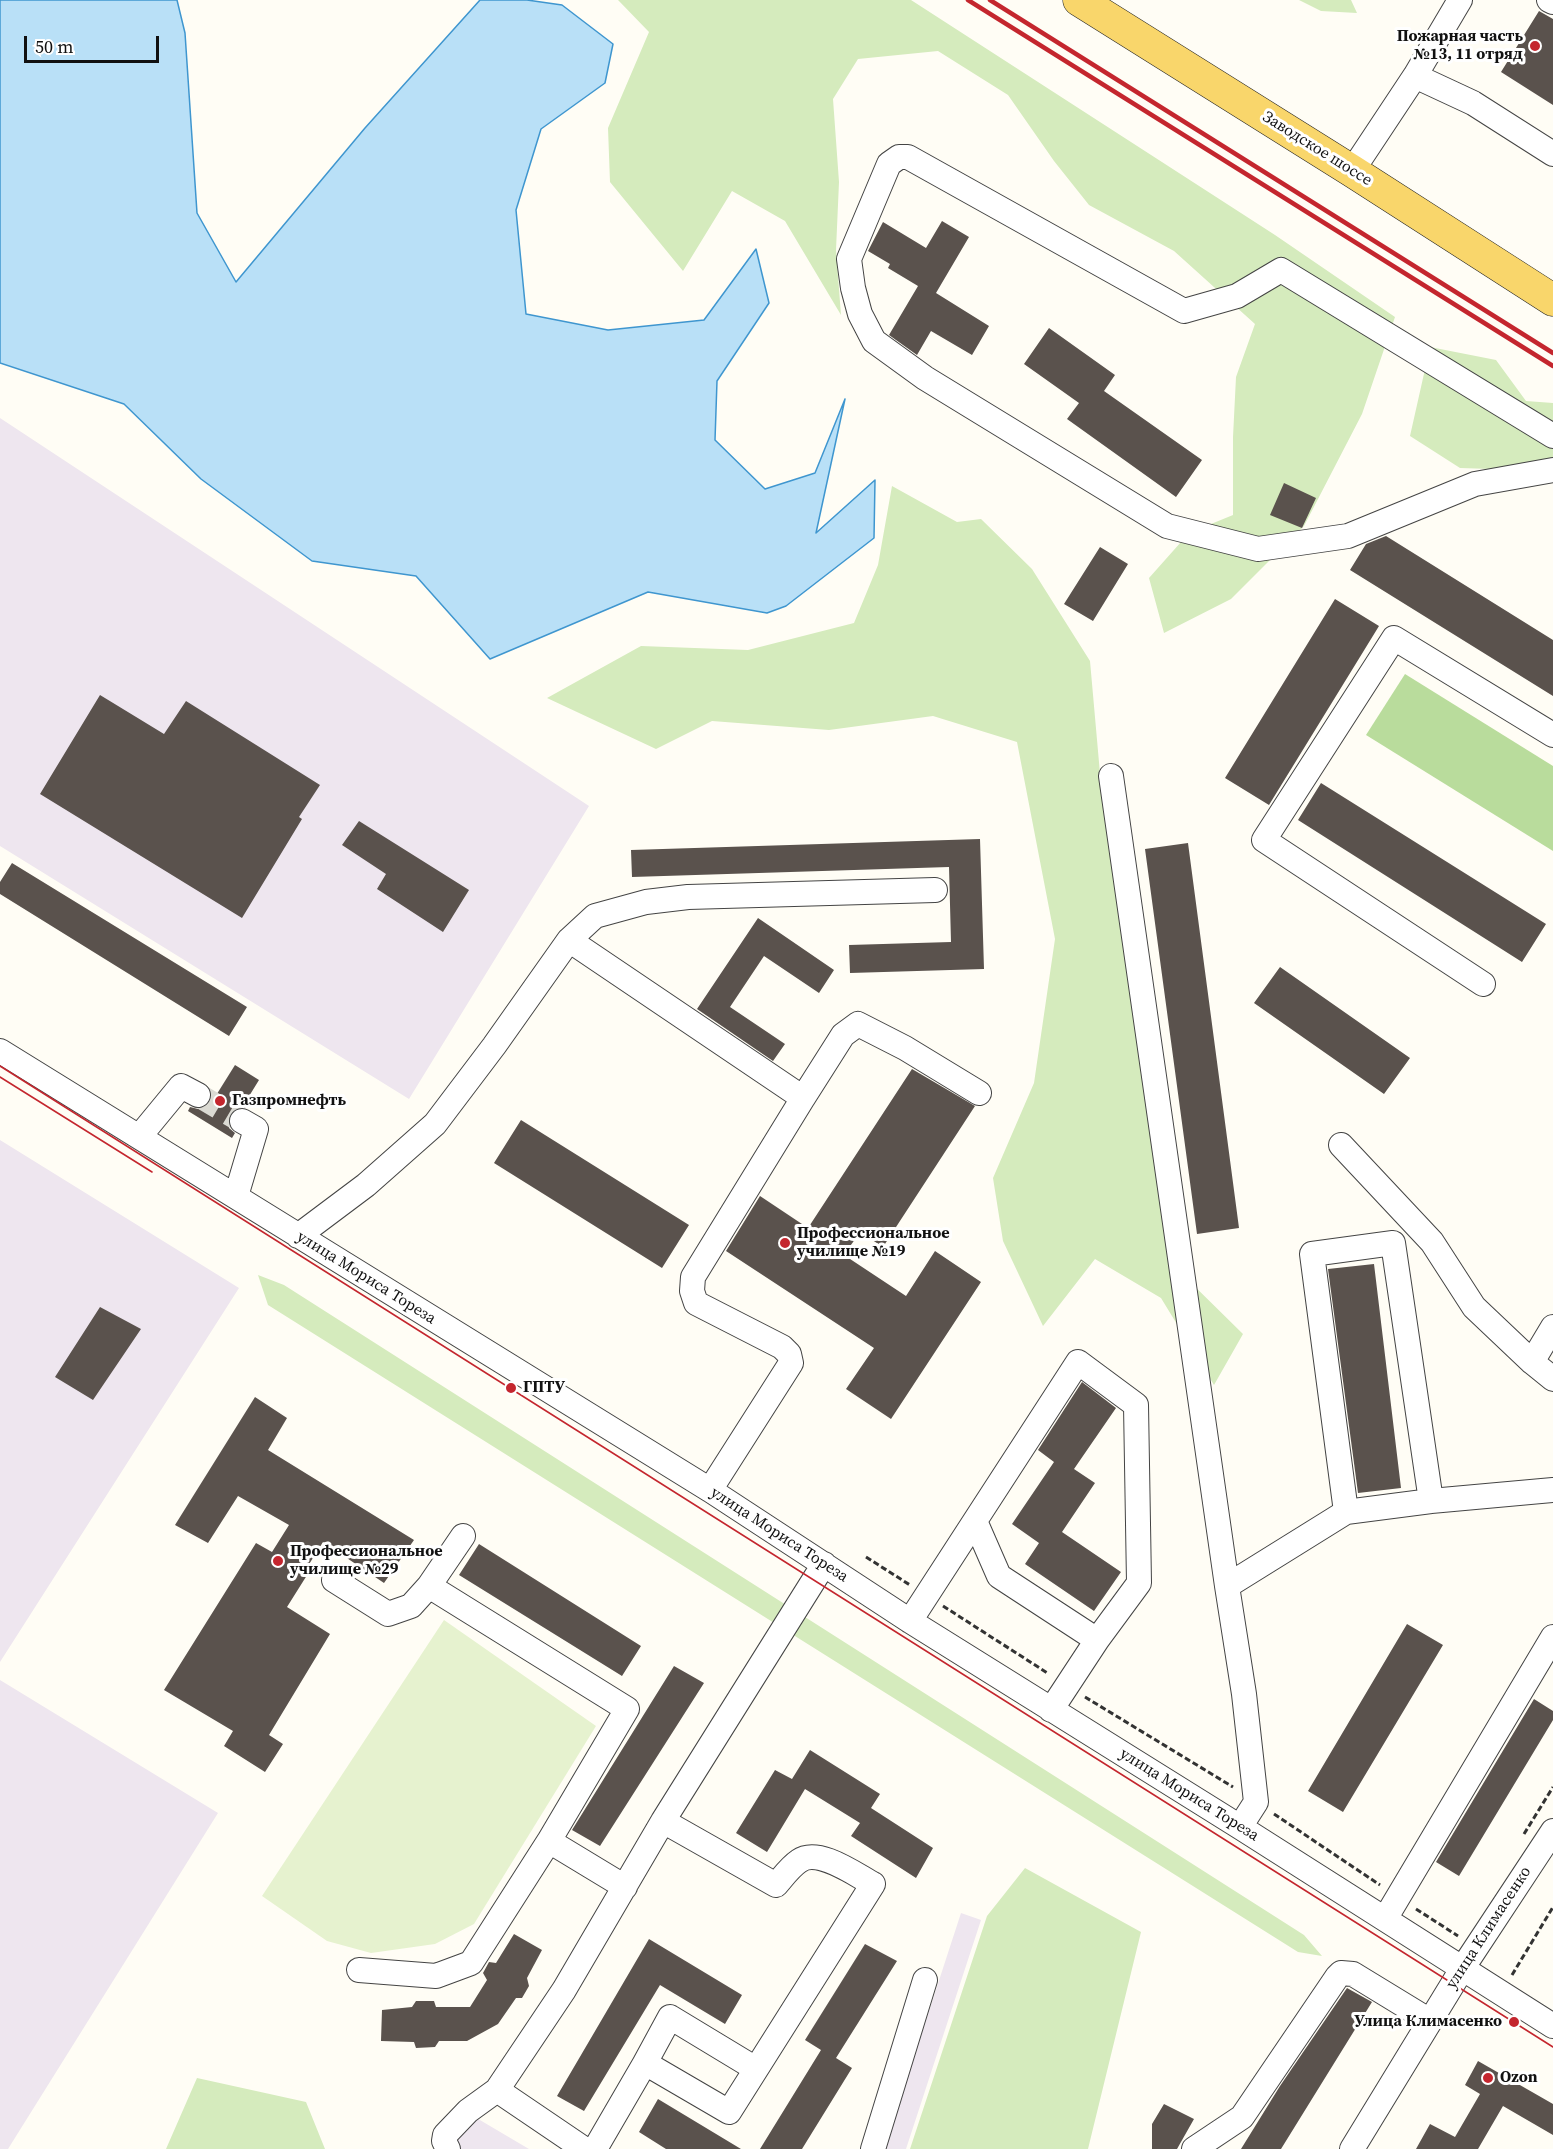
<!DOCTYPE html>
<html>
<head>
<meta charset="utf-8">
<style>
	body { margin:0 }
	#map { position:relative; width:1553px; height:2149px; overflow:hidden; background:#fffdf5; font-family:"Source Serif 4",serif }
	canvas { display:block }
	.scale { position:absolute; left:24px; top:36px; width:135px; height:27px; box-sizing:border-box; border:3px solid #111; border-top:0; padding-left:8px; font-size:18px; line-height:21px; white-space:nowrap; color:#111; -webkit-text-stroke:4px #fff; paint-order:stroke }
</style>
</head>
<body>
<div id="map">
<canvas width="1553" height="2149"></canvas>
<div class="scale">50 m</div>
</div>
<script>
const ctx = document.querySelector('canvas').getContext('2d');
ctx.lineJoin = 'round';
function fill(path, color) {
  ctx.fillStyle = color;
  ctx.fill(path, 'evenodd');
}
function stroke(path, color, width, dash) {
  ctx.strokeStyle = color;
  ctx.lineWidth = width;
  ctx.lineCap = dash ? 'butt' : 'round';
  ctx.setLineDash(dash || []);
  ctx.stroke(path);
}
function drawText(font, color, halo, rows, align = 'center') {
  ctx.font = font + ' "Source Serif 4",serif';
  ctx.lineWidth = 6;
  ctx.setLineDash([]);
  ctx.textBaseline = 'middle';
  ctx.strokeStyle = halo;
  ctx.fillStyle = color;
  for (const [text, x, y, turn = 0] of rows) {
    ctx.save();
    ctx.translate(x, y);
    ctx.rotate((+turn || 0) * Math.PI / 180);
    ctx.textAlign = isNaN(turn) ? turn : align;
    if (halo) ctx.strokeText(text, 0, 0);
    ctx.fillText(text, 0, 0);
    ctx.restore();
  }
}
fill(new Path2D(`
	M0,418L589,806L409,1099L0,846Z
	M0,1140L239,1288L0,1662Z
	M0,1680L218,1813L8,2149H0Z
	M961,1913L981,1920L906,2149H884Z
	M468,2113L529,2149H447Z`), '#eee6ef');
fill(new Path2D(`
	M618,0H911L1275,235L1395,317L1362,414L1304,526L1231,599L1164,633L1149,578L1189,533L1233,515V437L1236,377L1255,324L1174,251L1089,205L1054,161L1008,95L938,51L858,59L833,99L839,182L836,250L841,315L785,221L732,191L683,271L610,182L608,128L649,32Z
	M1299,0H1351L1357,13L1321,11Z
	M1430,347L1496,360L1526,401L1553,403V471L1460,468L1410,436Z
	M892,486L957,522L981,519L1032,569L1090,661L1102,796L1179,1271L1243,1334L1214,1385L1161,1298L1095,1259L1043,1326L1003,1241L993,1178L1034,1083L1055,939L1017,742L933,716L829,730L712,721L656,749L547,698L641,646L748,650L854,623L878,565Z
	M258,1275L284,1285L1304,1935L1322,1956L1298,1952L268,1305Z
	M1025,1868L1141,1932L1088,2149H910L987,1916Z
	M197,2078L306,2102L325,2149H166Z`), '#d5ebbd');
fill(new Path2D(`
	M1405,674L1553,766V851L1366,735Z`), '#b9dc9c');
fill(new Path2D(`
	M444,1620L596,1726L474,1924L435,1944L371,1953L327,1941L262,1896Z`), '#e6f2cf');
const water = new Path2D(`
	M0,0H177L185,33L197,213L236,282L365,128L480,0H527L562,5L613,44L605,83L541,129L516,210L526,314L608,330L704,320L756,249L769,303L717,381L715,440L765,489L815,473L845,399L816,533L875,480L874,538L786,606L767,613L648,592L490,659L416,576L312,561L201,479L124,404L0,363Z`);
fill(water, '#b9e0f7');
stroke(water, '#3f96cf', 1.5);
fill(new Path2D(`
	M1539,11L1553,19V105L1501,72Z
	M942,221L969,237L936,293L989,326L972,355L931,331L917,355L889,335L918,286L888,268L890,264L868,251L883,222L926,248Z
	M1049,328L1115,375L1104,391L1202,460L1176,497L1067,419L1079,403L1024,364Z
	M1284,483L1316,498L1302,528L1270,515Z
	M1386,536L1553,640V696L1350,570L1366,544Z
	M1100,547L1128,564L1093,621L1064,604Z
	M1335,599L1379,626L1269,805L1225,778Z
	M100,695L164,734L186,701L320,785L299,817L302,819L242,918L40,794Z
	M1321,783L1546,924L1522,962L1298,820Z
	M359,821L469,890L443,932L377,889L386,874L342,845Z
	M980,839L984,969L850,973L849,945L951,942L949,867L632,877L631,850Z
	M1188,843L1239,1228L1197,1234L1145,849Z
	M12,863L247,1007L229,1036L0,894V882Z
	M758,918L834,970L819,993L764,956L730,1007L785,1044L773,1061L697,1009Z
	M1280,967L1410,1058L1384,1094L1254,1003Z
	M235,1065L259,1080L243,1106L246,1108H235L229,1114L228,1120L229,1128L235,1133L232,1138L188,1111L190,1107L198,1109L206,1107L211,1101L212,1095L215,1097Z
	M912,1069L975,1106L883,1247L860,1232L844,1255L906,1296L935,1251L981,1282L891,1419L846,1389L874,1348L726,1251L760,1196L808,1228Z
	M521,1120L689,1225L662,1268L494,1163Z
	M1374,1264L1401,1488L1358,1493L1328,1269Z
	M100,1307L141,1329L93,1400L55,1377Z
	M1082,1382L1116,1408L1074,1469L1095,1483L1062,1532L1121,1572L1094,1611L1025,1564L1039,1543L1012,1524L1054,1462L1038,1450Z
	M255,1397L287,1418L268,1450L414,1540L384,1583L323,1542L306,1569L309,1572L287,1607L330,1634L269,1735L283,1744L265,1772L224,1746L233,1731L164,1690L256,1543L272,1552L289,1525L238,1496L208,1543L175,1525Z
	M479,1544L641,1646L622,1676L459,1575Z
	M1407,1624L1443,1645L1343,1812L1308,1791Z
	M674,1666L704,1683L600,1846L572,1830Z
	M1534,1699L1553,1711V1720L1459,1876L1436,1862Z
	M810,1750L880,1794L871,1808L933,1848L916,1878L851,1836L860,1823L805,1789L767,1852L736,1833L775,1770L792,1779Z
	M514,1934L542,1950L527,1978L529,1986L522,1998H516L498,2024L467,2041H439L435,2047L416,2048L414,2042L381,2041L382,2010L412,2007L416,2001H434L436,2007H470L487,1980L483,1973L489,1962L496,1963Z
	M649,1939L742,1995L725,2024L660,1985L584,2111L557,2096Z
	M865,1944L897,1961L836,2058L852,2068L802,2149H760L821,2050L805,2040Z
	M1347,1988L1372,2002L1281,2149H1241L1280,2086Z
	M1478,2061L1553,2104V2135L1503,2106L1478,2149H1416L1430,2124L1455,2137L1480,2094L1465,2085Z
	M658,2099L741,2149H666L639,2132Z
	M1164,2104L1194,2119L1177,2149H1152V2124Z`), '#5a524d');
stroke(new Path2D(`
	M198,1095L242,1121`), '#dbdad3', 24, [24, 12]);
const minor = new Path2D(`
	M1549,0L1553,2
	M1415,76L1473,103L1553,154
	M1352,171L1415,76L1460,0
	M1553,436L1281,270L1237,296L1184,311L908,157H899L889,164L849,259L853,288L860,314L874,341L925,378L1167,526L1258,549L1348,536L1475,484L1553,470
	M1111,776L1227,1586L1244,1694L1256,1802L1240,1827
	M569,940L595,916L646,902L688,897L935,890
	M1483,984L1264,840L1394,638L1553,735
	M0,1051L710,1490L910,1621L1240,1827L1553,2026
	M803,1098L843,1035L858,1024L905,1048L979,1093
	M139,1137L181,1086L198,1095
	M1341,1145L1432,1242L1474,1307L1532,1362L1553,1379
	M236,1196L256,1129L242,1121
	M298,1236L366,1185L435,1124L494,1046L569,940L803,1098L693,1277L692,1291L696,1303L782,1347L789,1354L791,1363L710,1490
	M1532,1362L1553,1327
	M1346,1512L1431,1501
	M975,1521L999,1576L1097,1640L1051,1710
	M463,1536L429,1586L627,1709L549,1841L625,1887
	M334,1580L388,1614L411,1606L429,1586
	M1227,1586L1346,1512L1312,1254L1393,1243L1431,1501L1553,1490
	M910,1621L1078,1362L1136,1405L1139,1583L1097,1640
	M1385,1919L1553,1637
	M359,1970L436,1976L471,1963L549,1841
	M645,2063L670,2017L756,2069
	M497,2090L584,2149
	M448,2149L444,2141L445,2135L468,2111L497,2090L564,1990L663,1821L824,1564
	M595,2149L645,2063L729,2112L873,1884C856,1875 818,1847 799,1861C790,1867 783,1877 776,1885L663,1821
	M873,2149L925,1980
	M1194,2149L1242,2117L1337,1977L1341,1973L1353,1974L1430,2021
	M1352,2149L1462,1969L1553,1831`);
const major = new Path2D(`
	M1079,0L1352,171L1553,300`);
stroke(minor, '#444', 26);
stroke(major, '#222', 33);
stroke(new Path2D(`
	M866,1557L910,1585
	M943,1606L1049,1674
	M1085,1697L1233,1787
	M1274,1814L1380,1885
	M1524,1834L1553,1787
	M1416,1909L1458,1936
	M1512,1975L1553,1907`), '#333', 3, [6, 3]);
stroke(minor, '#fff', 24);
stroke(major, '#f9d66b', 32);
stroke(new Path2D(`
	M0,1066L1553,2047
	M0,1077L152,1172`), '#c4262e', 1.5);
stroke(new Path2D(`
	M968,0L1553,366
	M990,0L1553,353`), '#c4262e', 4.5);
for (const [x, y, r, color] of [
	[1535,46,6,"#c4262e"],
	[220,1101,6,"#c4262e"],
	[785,1243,6,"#c4262e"],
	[511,1388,6,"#c4262e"],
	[278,1561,6,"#c4262e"],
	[1514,2022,6,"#c4262e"],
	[1488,2078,6,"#c4262e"]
]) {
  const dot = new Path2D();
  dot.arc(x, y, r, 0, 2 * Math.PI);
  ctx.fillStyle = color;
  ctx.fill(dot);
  stroke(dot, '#fff', 2);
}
drawText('bold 16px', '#111', '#fff', [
	["Пожарная часть",1523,37,"right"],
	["№13, 11 отряд",1523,55,"right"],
	["Газпромнефть",232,1101],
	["Профессиональное",797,1234],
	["училище №19",797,1252],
	["ГПТУ",523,1388],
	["Профессиональное",290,1552],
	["училище №29",290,1570],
	["Улица Климасенко",1502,2022,"right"],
	["Ozon",1500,2078]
], 'left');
drawText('16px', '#111', '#fff', [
	["Заводское шоссе",1317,149,32],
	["улица Мориса Тореза",366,1278,32],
	["улица Мориса Тореза",779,1535,33],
	["улица Мориса Тореза",1189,1795,32],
	["улица Климасенко",1489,1928,-57]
]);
</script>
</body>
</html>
